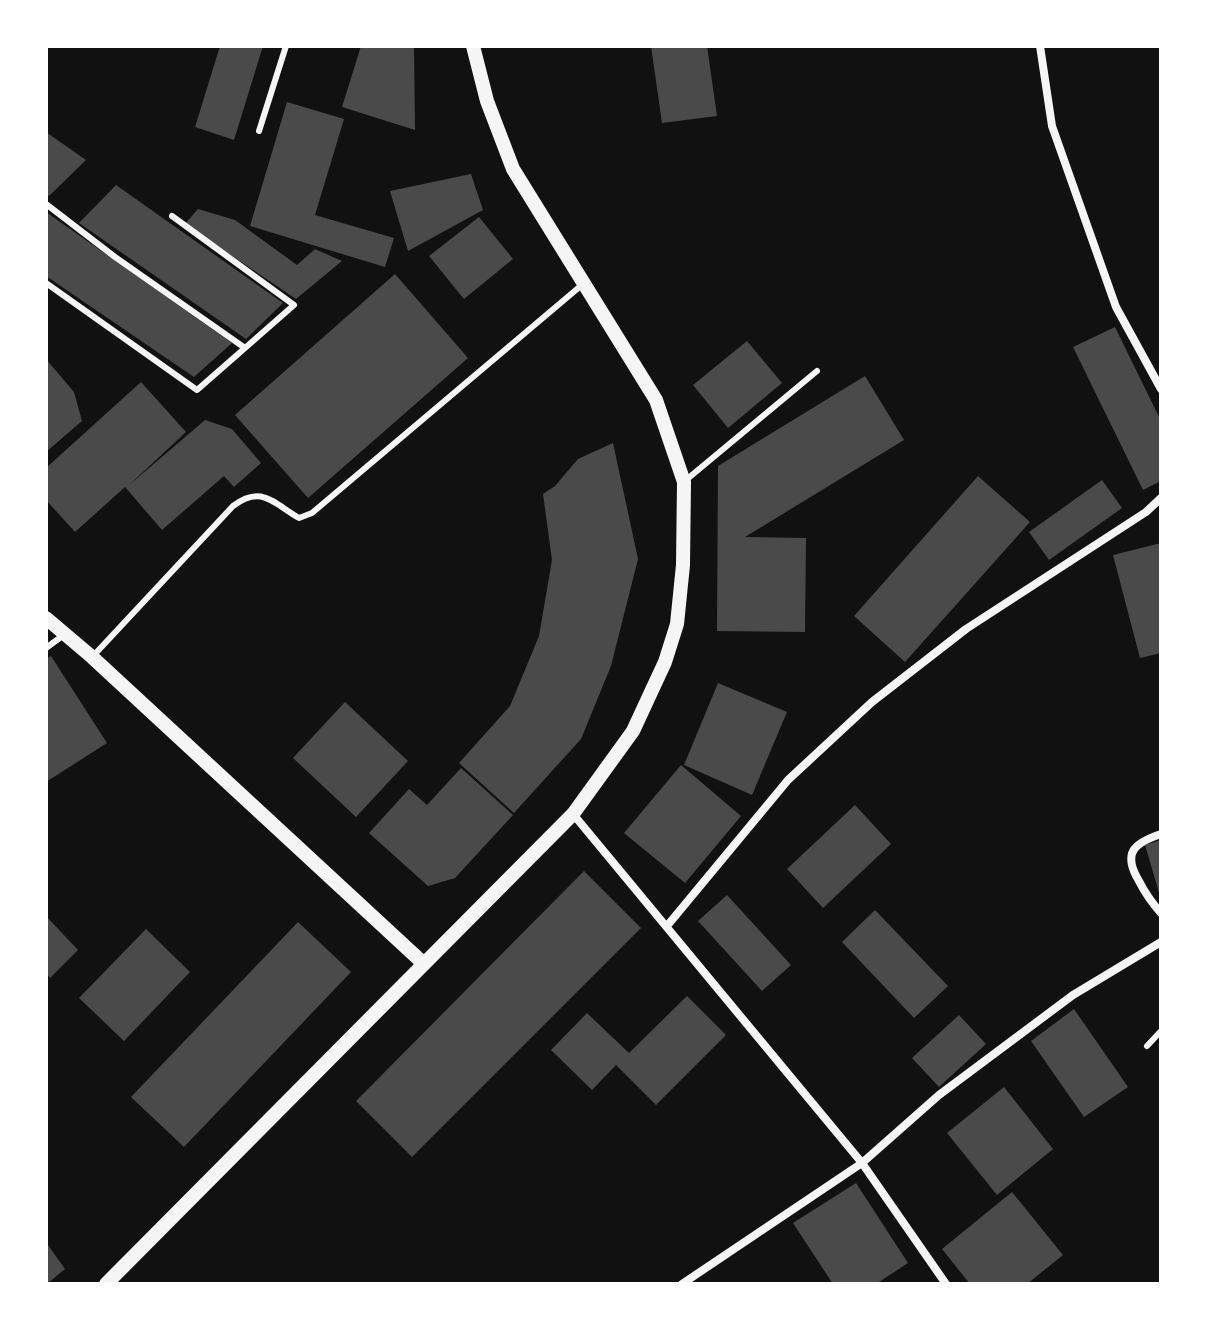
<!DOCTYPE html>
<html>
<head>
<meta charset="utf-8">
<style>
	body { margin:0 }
	#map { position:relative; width:1207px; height:1330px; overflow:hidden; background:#111; font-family:"Fira Sans Condensed",sans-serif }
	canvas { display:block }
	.frame { position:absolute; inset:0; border:48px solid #fff; pointer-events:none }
</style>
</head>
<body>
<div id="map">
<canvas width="1207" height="1330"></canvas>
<div class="frame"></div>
</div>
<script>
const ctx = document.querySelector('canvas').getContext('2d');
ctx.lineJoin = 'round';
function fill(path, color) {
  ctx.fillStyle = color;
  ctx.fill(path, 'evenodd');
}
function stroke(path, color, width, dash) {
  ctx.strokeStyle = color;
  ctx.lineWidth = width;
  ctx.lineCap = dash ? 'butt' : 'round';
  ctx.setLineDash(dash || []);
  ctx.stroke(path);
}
fill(new Path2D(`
	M220,46H263L234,140L195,127Z
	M361,46H414L415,130L342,107Z
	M651,46H707L717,116L662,123Z
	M287,102L344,119L315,215L394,238L385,267L250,226Z
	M46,132L86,160L49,196L46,192Z
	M471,174L483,210L408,251L390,191Z
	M116,185L283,303L246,339L79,223Z
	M198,209L235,220L297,265L315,249L342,261L296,299L185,224Z
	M46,212L232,343L194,377L46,276Z
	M479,217L513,259L464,299L429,256Z
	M395,274L468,358L308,498L235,415Z
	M1115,327L1161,421V481L1143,490L1073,347Z
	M747,341L782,383L728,428L693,385Z
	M46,359L74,392L82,421L46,452Z
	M865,376L904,440L745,537L806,538L805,632L717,631L718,466Z
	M141,382L186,432L128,486L205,420L232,429L261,463L234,487L224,476L162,530L125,487L75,532L46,500V468Z
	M613,443L638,559L611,666L581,739L514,813L459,763L510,706L539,636L552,560L543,494L555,486L578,459Z
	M978,476L1030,522L905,662L854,616Z
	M1102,480L1122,508L1049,560L1029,532Z
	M1161,543V653L1140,658L1113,555Z
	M51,656L107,743L46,782V659Z
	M718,683L787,712L752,795L684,765Z
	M345,702L408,761L356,817L293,758Z
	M681,765L741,816L685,883L624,833Z
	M461,768L513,815L455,878L428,886L369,833L409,789L427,805Z
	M855,805L891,844L823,908L787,869Z
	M1161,840V896H1160L1145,845Z
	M584,871L641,928L412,1157L356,1101Z
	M727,895L791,965L762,991L698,921Z
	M875,910L948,986L914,1018L842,942Z
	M46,916L78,950L50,978L46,973Z
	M298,922L351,972L184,1147L131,1097Z
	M146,929L190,972L124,1041L79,998Z
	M687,996L726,1035L656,1105L616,1065L592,1090L551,1050L587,1013L629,1053Z
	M1074,1009L1128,1087L1084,1117L1031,1041Z
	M959,1015L986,1044L939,1087L912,1058Z
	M1004,1087L1053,1149L997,1195L947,1133Z
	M856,1183L908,1263L876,1284H833L793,1223Z
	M1012,1192L1063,1255L1027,1284H970L942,1249Z
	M46,1245H48L65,1269L47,1284Z`), '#4a4a4a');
stroke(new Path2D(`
	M259,131L286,46
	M46,204L115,257L245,348L294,305L172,216
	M46,283L197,390L245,348
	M686,480L817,371
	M46,648L65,634
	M94,655L233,506C261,485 272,502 299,518L312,513L583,284
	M1147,1046L1161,1031`), '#f5f5f5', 6);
stroke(new Path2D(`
	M1040,46L1052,126L1116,307L1161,389
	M573,814L862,1163L946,1284
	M1161,834C1134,843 1122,853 1139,881C1145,893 1152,903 1161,913
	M667,926L788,780L872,702L966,629L1146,512L1161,498
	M682,1284L862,1163L939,1095L1073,995L1161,942`), '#f5f5f5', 8);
stroke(new Path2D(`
	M46,618L92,657L423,963
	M106,1284L573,814L633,731L665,662L677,624L683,565L684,482L656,400L513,169L487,101L473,46`), '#f5f5f5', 14);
</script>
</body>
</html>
